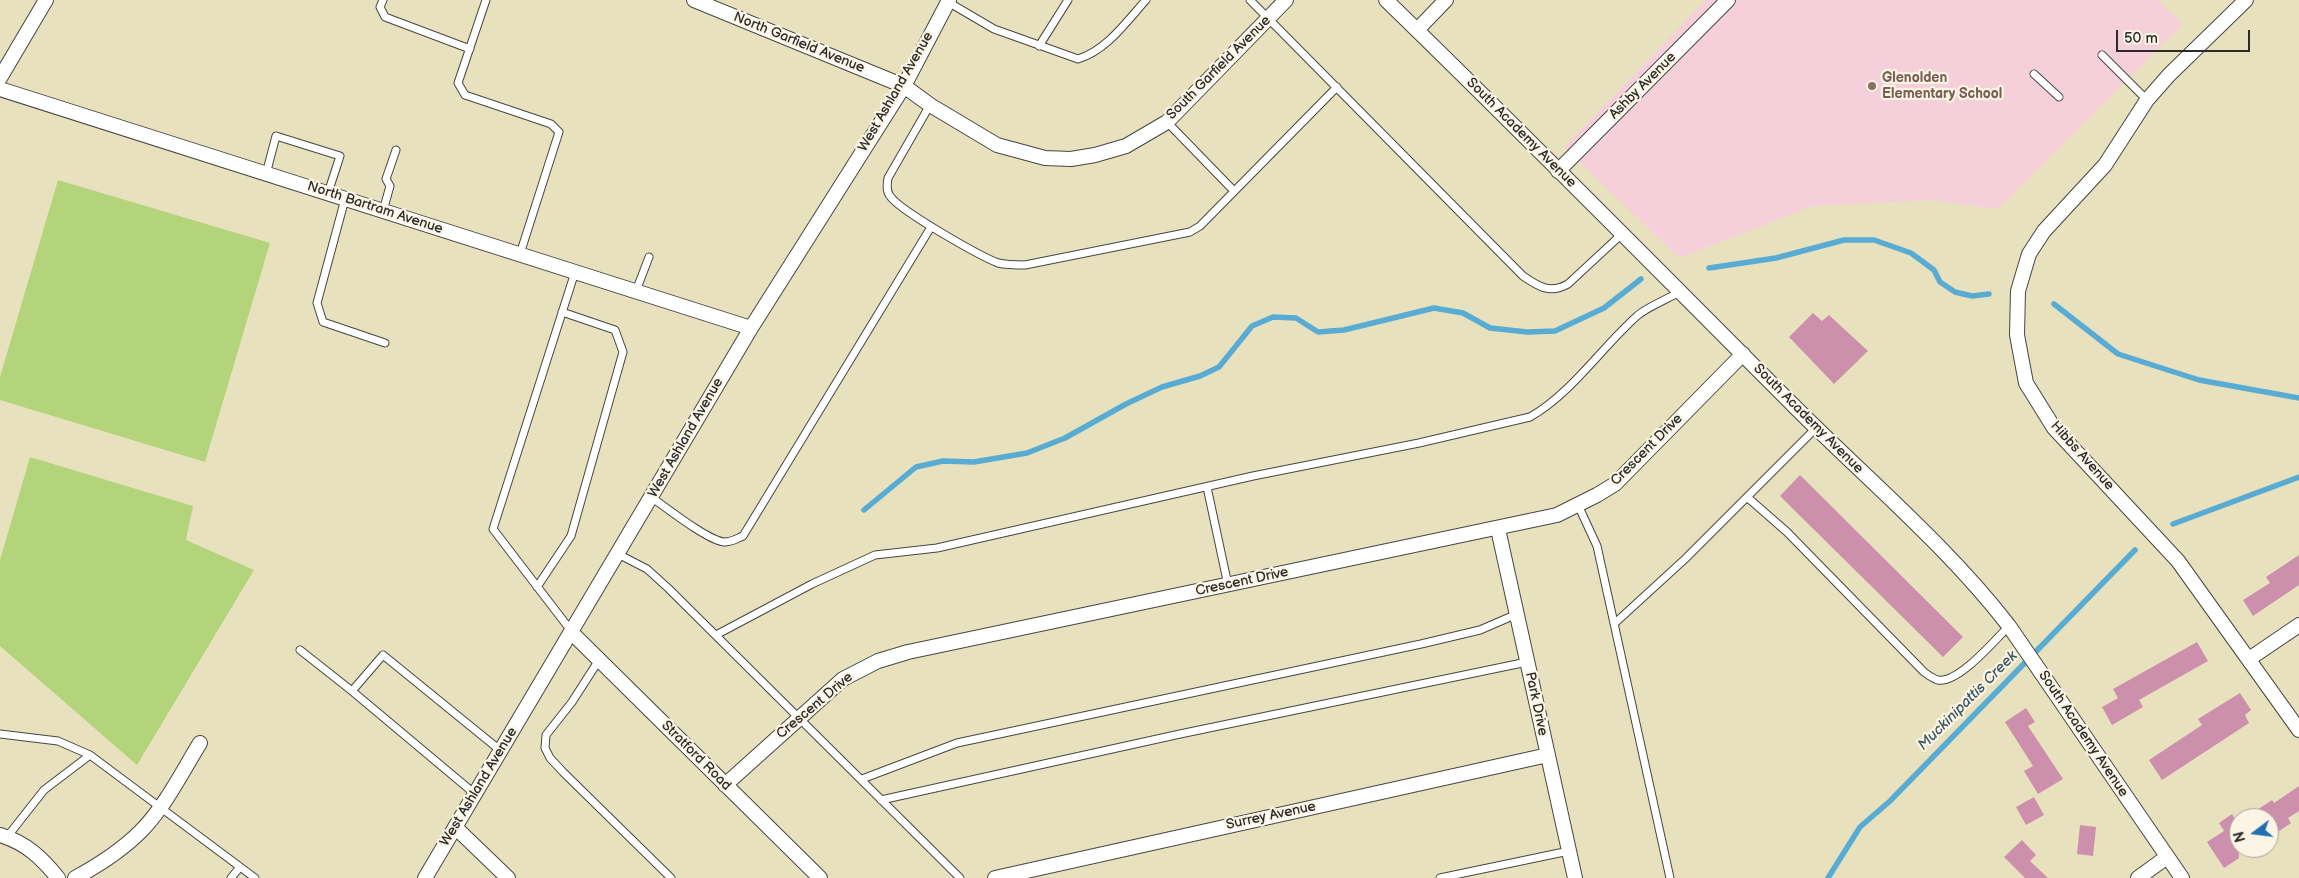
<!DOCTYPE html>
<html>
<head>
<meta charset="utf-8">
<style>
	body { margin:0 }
	#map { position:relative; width:2299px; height:878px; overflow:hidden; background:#e8e1be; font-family:"Balsamiq Sans",sans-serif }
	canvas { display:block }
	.north { position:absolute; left:2229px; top:808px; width:50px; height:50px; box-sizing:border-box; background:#fcf5e5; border:1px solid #a8a49b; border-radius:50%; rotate:255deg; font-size:14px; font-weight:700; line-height:20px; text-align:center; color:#2b2b2b }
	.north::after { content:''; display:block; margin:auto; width:18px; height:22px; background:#1f6fb2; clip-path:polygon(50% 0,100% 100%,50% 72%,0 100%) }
	.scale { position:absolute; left:2116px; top:30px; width:134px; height:22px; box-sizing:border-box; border:2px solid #2b2b2b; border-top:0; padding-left:6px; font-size:15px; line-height:18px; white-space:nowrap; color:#2b2b2b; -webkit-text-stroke:4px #fcf5e5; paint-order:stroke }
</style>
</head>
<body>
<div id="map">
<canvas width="2299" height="878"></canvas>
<div class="north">N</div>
<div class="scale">50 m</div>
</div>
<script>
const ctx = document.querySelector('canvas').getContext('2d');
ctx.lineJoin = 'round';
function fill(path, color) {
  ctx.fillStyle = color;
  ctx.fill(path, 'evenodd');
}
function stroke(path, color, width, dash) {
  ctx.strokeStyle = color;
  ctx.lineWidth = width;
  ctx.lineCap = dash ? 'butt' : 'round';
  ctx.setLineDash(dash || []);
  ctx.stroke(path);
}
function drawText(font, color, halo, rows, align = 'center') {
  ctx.font = font + ' "Balsamiq Sans",sans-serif';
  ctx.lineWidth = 4.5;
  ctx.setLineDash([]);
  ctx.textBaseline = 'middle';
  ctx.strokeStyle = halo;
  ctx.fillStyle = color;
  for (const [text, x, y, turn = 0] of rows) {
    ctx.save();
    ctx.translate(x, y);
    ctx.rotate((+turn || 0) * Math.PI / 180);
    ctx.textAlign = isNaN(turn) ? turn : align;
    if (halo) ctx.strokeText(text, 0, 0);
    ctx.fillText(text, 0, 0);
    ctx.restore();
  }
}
fill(new Path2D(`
	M1706,0H2157L2183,24L1998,209L1931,200L1813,206L1679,258L1564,147Z`), '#f5cfd9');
fill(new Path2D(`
	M58,180L270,243L205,462L0,400V377Z
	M30,457L193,506L186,540L254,570L137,765L0,646V560Z`), '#b4d47c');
stroke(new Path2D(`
	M1709,268L1776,258L1844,240H1874L1911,253L1934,270L1940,282L1955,292L1972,296L1989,294
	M2054,304L2118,354L2199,380L2299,398
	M864,510L916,467L943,461L974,462L1027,453L1065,438L1126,404L1162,387L1200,376L1219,367L1252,326L1273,317L1296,318L1318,332L1344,330L1434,308L1463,313L1490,328L1527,332L1555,331L1604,308L1641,279
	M2173,524L2299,477
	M1828,878L1860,827L1890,801L2135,550`), '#58acd4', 5.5);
fill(new Path2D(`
	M1813,313L1822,321L1829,315L1868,351L1834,384L1789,337Z
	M1800,475L1963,637L1943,657L1780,496Z
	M2299,555V585L2253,616L2243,600L2270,583L2266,577Z
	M2197,642L2208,661L2139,700L2143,707L2112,725L2102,707L2118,698L2113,689Z
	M2240,693L2251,710L2245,715L2249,723L2162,780L2149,760L2202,725L2198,719Z
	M2026,708L2035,722L2028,726L2063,779L2038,794L2024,771L2033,766L2005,722Z
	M2299,786V811L2288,818L2291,823L2269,838V818H2245L2272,800L2274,803Z
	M2034,797L2044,815L2026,825L2016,807Z
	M2232,814L2237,822L2239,821V858L2224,868L2207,842L2224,831L2219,823Z
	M2080,825L2096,827L2093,856L2077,854Z
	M2022,840L2036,855L2030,861L2048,878H2025L2004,857Z`), '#cd90ac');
const service = new Path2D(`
	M383,0L380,7L385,17L470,49
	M486,0L458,83L465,95L551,124L559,132L520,254
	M1250,0L1523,276C1539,287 1550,294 1568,284L1623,233
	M948,2L994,29L1078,59C1107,50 1126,22 1146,0
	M1039,46L1068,0
	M2102,55L2147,100
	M2034,74L2059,97
	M930,105L888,178C887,184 886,191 890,196C900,211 980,256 998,263C1007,265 1016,265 1025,265L1190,232L1200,226L1337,87
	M1167,122L1233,190
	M266,174L276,136L340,156L328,193
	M345,199L317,303L323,322L385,343
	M383,211L390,186L386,179L396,150
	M636,291L649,257
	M1207,487L1228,585
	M651,497C667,508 707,540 724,542C732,542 736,539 743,536L931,227
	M1747,497L1787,532L1924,672C1928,675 1934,679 1938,680C1958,684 1995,640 2009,626
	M1578,505L1597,546L1670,878
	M618,554L647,569L668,588L960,878
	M537,587L571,536L623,352L615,330L562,312
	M1615,623L1685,559L1816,428
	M572,632L493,529L575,272
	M716,635L812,584L875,555L937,548L1253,476L1419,443L1530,417C1571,394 1602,347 1637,316C1647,307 1668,299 1681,291
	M300,650L352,691
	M599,660L572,702L546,735L545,748L550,758L563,772L671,878
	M0,734L58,741L90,755L255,878
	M862,779L957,743L1421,644L1480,630L1517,614
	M475,794L352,691L383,655L501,751
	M881,800L1180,734L1527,662
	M7,837L44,790L90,755
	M231,878L240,867
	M1440,878L1569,851`);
const minor = new Path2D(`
	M694,0L904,86L930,105L997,145L1045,158L1071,159L1095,155L1126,146L1167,122L1286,0
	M1386,0C1524,134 1659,271 1795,407C1867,479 1947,546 2009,626L2182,878
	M2246,0L2169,75L2147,100L2105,165L2044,231L2029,254L2018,291L2017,335L2026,383L2054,428L2178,561L2299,730
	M1417,30L1446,0
	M0,78L46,0
	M0,89L751,328
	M1558,171L1728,0
	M1498,529L1575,878
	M572,633L820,878
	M2249,659L2299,625
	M725,785L843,679L878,661L908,652L1557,515L1597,495L1615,484L1743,354
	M455,827L508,878
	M0,835C26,843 41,857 58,878
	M75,878C99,865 121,851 140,832C165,807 182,772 200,743
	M425,878L751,328L904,86L949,0
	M995,878L1548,755
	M2138,878L2167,857`);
stroke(service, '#474641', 9);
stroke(minor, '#474641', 16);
stroke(service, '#fff', 7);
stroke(minor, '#fff', 14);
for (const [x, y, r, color] of [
	[1872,86,5,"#8d6e63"]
]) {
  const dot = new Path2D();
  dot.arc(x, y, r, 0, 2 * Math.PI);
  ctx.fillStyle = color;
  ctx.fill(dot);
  stroke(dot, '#fcf5e5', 2);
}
drawText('14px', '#2b2b2b', '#fcf5e5', [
	["North Garfield Avenue",799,43,22],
	["South Garfield Avenue",1219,68,-45],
	["Ashby Avenue",1643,86,-45],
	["West Ashland Avenue",896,92,-60],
	["South Academy Avenue",1521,133,45],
	["North Bartram Avenue",375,208,18],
	["South Academy Avenue",1808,419,45],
	["West Ashland Avenue",686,438,-60],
	["Crescent Drive",1647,450,-45],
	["Hibbs Avenue",2082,456,48],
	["Crescent Drive",1242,582,-12],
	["Park Drive",1536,704,78],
	["Crescent Drive",815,706,-40],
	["South Academy Avenue",2083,734,56],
	["Stratford Road",696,756,45],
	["West Ashland Avenue",479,787,-59],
	["Surrey Avenue",1271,816,-12]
]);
drawText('bold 14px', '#785e54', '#fcf5e5', [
	["Glenolden",1882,78],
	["Elementary School",1882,94]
], 'left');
drawText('italic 15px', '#3b5866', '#fcf5e5', [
	["Muckinipattis Creek",1968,701,-45]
]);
</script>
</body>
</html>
